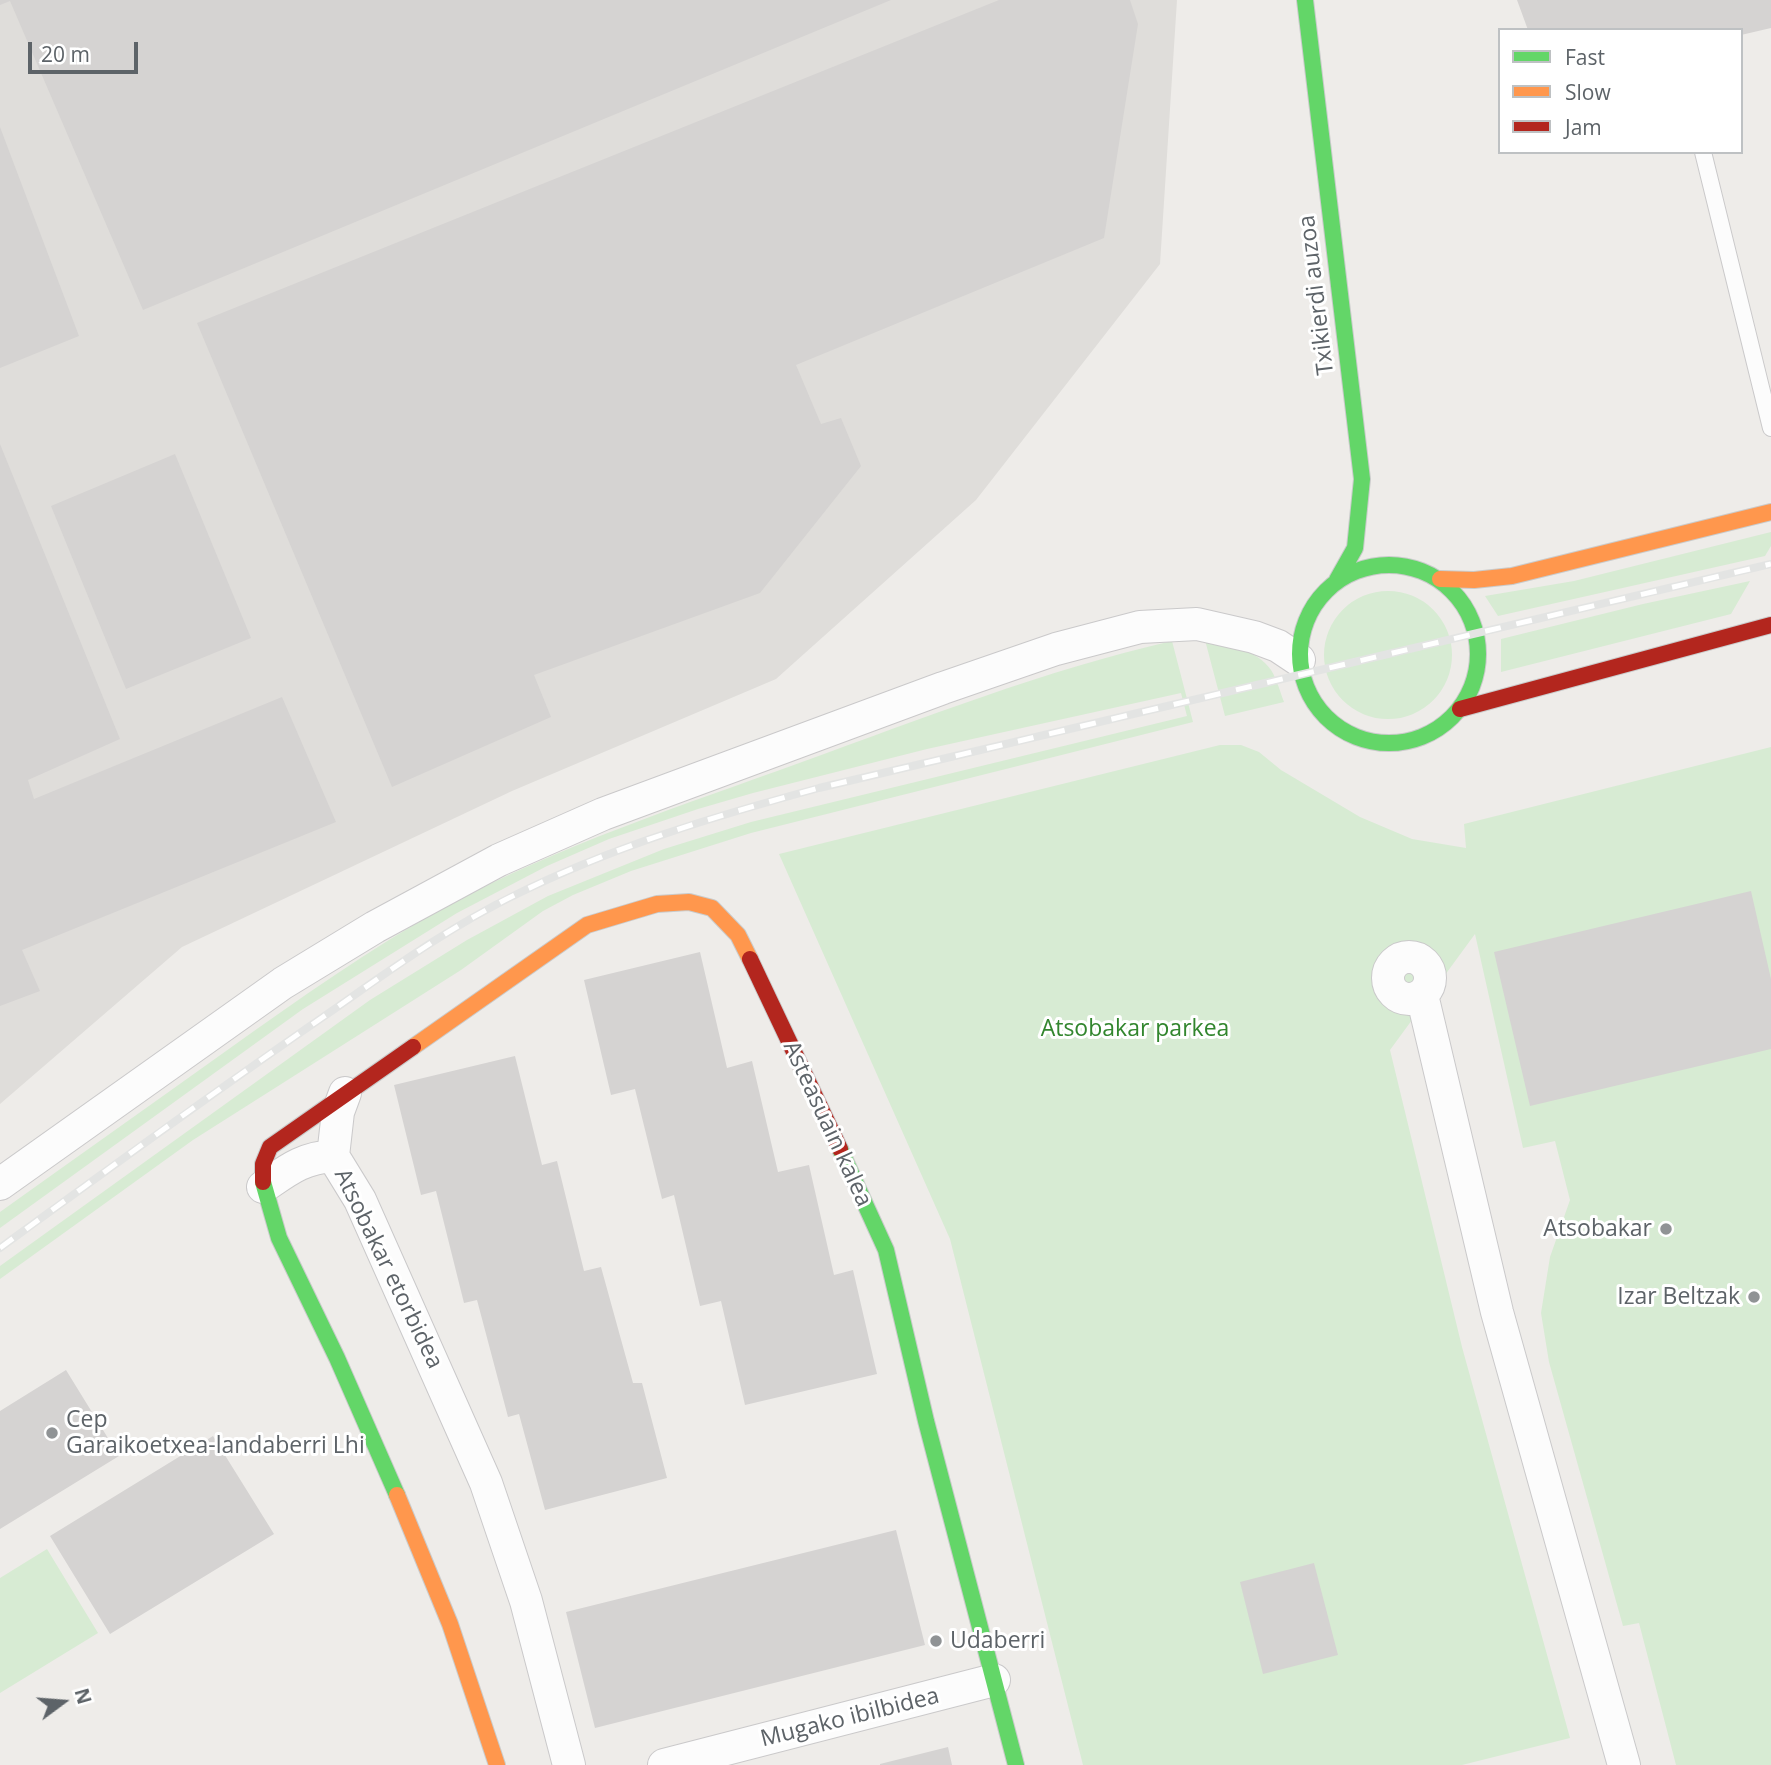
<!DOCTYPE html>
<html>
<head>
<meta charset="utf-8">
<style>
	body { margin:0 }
	#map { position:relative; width:1771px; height:1765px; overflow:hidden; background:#eeece9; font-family:"Open Sans",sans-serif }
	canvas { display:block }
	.legend { position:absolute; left:1498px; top:28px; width:245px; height:126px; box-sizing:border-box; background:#fff; border:2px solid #bec1c3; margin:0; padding:9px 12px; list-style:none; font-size:21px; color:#5d6368 }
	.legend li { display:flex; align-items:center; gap:14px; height:35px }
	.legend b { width:35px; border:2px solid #bec1c3 }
	.north { position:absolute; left:28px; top:1667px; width:70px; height:70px; -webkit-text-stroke:5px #fff; paint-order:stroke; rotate:74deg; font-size:19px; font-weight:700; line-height:28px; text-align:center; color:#5d6368 }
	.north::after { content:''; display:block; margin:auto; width:24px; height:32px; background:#5d6368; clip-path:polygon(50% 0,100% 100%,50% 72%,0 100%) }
	.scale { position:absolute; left:28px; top:42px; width:110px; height:32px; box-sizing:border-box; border:4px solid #5d6368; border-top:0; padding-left:9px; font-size:21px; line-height:24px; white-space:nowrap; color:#5d6368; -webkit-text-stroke:5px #fff; paint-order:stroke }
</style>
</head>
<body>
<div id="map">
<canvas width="1771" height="1765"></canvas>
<ul class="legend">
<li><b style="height:9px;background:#63d668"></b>Fast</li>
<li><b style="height:9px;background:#ff974d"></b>Slow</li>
<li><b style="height:9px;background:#b3261e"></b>Jam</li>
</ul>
<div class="north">N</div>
<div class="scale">20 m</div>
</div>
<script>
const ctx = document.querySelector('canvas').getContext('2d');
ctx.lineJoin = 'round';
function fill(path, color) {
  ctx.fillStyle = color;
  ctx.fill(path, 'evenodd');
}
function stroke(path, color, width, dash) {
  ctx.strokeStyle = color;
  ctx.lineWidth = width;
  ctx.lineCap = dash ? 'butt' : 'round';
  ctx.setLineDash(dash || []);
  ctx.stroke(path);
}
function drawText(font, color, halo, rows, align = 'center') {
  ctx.font = font + ' "Open Sans",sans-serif';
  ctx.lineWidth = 6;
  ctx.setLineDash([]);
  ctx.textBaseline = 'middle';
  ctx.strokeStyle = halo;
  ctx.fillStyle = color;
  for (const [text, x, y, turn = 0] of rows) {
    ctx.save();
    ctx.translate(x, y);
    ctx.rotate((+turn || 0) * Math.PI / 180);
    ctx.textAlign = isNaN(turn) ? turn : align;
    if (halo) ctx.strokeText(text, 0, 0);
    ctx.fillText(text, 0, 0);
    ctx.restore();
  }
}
fill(new Path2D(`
	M0,0H1177L1160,264L976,500L776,679L512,791L182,947L0,1104Z`), '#dfddda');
fill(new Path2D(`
	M1771,532V546L1765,556L1498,616L1485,596L1574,581Z
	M1750,581L1731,614L1501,672V639L1643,604Z
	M1324 655a64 64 0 1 1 128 0a64 64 0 1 1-128 0Z
	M1205,640C1227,645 1258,650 1271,670C1277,679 1280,692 1284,702L1225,716Z
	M1172,641L1193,722L751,833L631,871L573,895L543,911L461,970L193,1140L0,1279V1266L370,1000L467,940L548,896L664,849L751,822L1187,716L1181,693L927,749L753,793L698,809L609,839L547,866L457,913L303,1009L0,1228V1212C75,1158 151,1105 226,1051C298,1000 370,948 447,906C560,845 681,806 802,762C924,718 1045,670 1172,641Z
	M1220,745H1241L1259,752L1281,770L1360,817L1412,839L1466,848L1464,824L1771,747V1765H1676L1639,1623L1623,1626L1549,1362L1541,1313L1550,1257L1570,1200L1555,1141L1523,1148L1475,934L1390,1050L1462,1347L1570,1738L1462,1765H1083L950,1239L779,854Z
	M47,1549L98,1633L0,1693V1578Z`), '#d7ebd3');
fill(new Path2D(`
	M0,0H891L143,310L10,1L0,5Z
	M999,0H1130L1138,24L1104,238L796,365L821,424L841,418L861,466L760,593L534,675L551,717L392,787L197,323Z
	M1517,0H1771V28L1741,35V30H1528Z
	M0,127L79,336L0,368Z
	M0,444L120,739L28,780L34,799L282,697L336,822L22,950L40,991L0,1006Z
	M175,454L251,638L126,689L51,506Z
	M1751,891L1771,979V1049L1530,1106L1494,952Z
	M700,952L727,1068L752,1061L778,1172L809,1165L834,1275L853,1270L877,1374L745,1405L721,1301L700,1306L674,1195L662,1199L635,1089L611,1095L584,980Z
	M515,1056L542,1165L557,1161L584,1271L601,1267L633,1383H642L667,1478L545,1510L519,1414L508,1417L477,1300L464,1303L436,1191L421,1195L394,1085Z
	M66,1370L119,1456L0,1529V1411Z
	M213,1436L274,1534L110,1634L50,1536Z
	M896,1530L925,1645L595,1728L566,1612Z
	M1314,1563L1338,1655L1263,1674L1240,1582Z
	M948,1747L952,1765H880V1764Z`), '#d5d3d2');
const lane = new Path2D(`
	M1703,152L1771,428`);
const street = new Path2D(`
	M1388 978a21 21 0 1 1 42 0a21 21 0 1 1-42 0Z
	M1422,995L1497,1312L1624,1765
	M345,1093L338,1112L333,1156L360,1200L486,1483L526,1601L569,1765
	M0,1184L283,983L375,927L499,860L603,814L943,688L1056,649L1140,627L1197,624L1254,637L1278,646L1299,660
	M263,1187C288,1170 302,1158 333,1156
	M664,1765L994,1680`);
const fast = new Path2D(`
	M1305,0L1362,479L1355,548L1337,580
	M1300 654a89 89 0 1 1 178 0a89 89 0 1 1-178 0Z
	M840,1149L886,1250L926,1421L1016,1765
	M263,1182L279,1238L337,1358L397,1495`);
const slow = new Path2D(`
	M1440,579L1474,580L1512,576L1771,512
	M413,1047L587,925L657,904L689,902L712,908L738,935L750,959
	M397,1495L450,1624L497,1765`);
const jam = new Path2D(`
	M1460,709L1771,625
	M750,959L840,1149
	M263,1182V1164L270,1147L413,1047`);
stroke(lane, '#cac9ca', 18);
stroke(street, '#cac9ca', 34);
stroke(fast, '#cacbcb', 18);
stroke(slow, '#cacbcb', 18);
stroke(jam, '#cacbcb', 18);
stroke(lane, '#fcfcfc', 16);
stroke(street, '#fcfcfc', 32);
stroke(fast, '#63d668', 16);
stroke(slow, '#ff974d', 16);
stroke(jam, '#b3261e', 16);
const rail = new Path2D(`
	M0,1248C107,1170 214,1092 323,1017C385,974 447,928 515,895C612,847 715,816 819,788L1771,564`);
stroke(rail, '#e3e4e3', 8);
stroke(rail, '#fff', 5, [16]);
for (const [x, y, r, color] of [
	[1666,1229,7,"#909395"],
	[1754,1297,7,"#909395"],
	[52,1433,7,"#909395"],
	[936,1641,7,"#909395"]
]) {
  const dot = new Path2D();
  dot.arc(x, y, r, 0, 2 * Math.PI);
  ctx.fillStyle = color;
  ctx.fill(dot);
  stroke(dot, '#fff', 2.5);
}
drawText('23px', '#5d6368', '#fff', [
	["Txikierdi auzoa",1317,295,-97],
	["Asteasuain kalea",827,1124,65],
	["Atsobakar etorbidea",388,1269,64],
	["Mugako ibilbidea",850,1718,-14]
]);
drawText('23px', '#32862e', '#fff', [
	["Atsobakar parkea",1135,1029]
]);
drawText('23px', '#5d6368', '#fff', [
	["Atsobakar",1652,1229],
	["Izar Beltzak",1740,1297],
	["Cep",66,1420,"left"],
	["Garaikoetxea-landaberri Lhi",66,1446,"left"],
	["Udaberri",950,1641,"left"]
], 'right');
</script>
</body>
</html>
